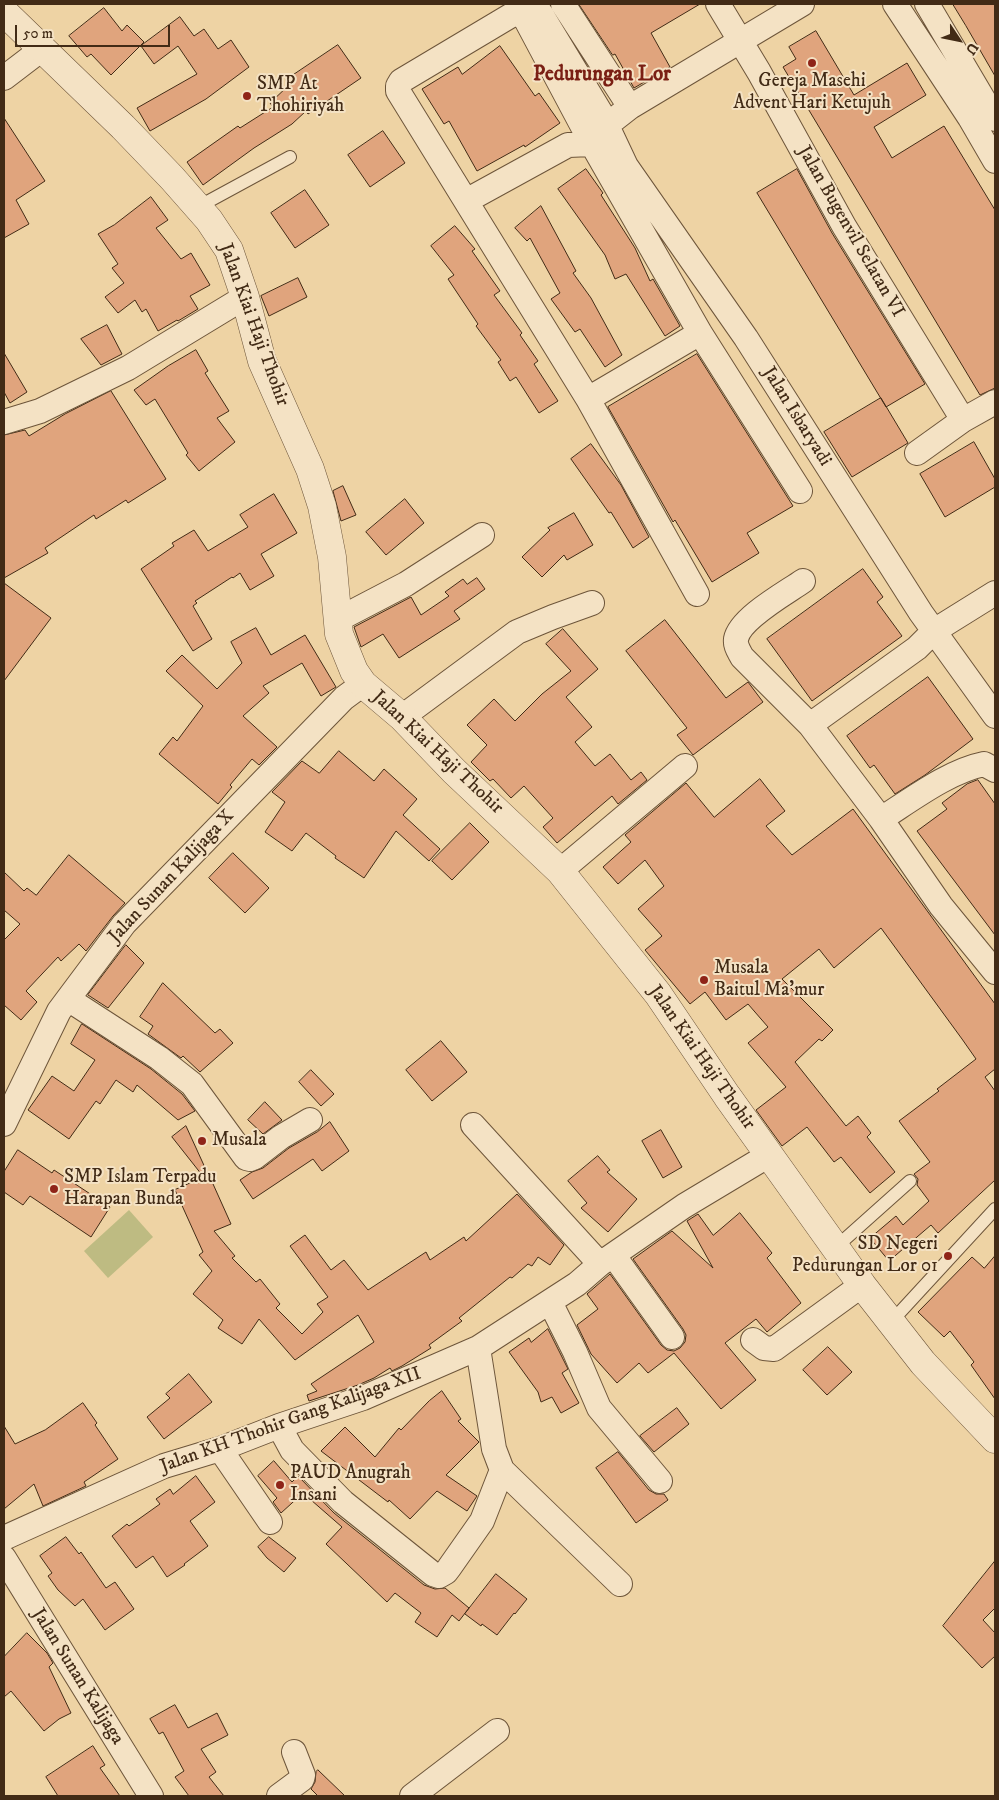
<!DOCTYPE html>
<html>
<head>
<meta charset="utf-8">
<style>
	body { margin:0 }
	#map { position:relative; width:999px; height:1800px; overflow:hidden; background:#eed3a4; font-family:"IM FELL DW Pica",serif }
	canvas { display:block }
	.frame { position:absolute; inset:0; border:5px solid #422b16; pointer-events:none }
	.north { position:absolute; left:934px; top:15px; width:50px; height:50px; -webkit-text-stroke:4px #f4e2c4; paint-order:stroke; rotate:124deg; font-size:14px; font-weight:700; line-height:20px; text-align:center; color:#422b16 }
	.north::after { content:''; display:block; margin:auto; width:18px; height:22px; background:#422b16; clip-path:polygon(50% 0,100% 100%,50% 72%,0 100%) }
	.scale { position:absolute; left:15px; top:25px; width:155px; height:22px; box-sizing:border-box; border:2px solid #422b16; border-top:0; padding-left:6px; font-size:15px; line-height:18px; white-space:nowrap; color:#422b16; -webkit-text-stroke:4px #f4e2c4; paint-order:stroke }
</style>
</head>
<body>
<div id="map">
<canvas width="999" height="1800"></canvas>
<div class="frame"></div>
<div class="north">U</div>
<div class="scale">50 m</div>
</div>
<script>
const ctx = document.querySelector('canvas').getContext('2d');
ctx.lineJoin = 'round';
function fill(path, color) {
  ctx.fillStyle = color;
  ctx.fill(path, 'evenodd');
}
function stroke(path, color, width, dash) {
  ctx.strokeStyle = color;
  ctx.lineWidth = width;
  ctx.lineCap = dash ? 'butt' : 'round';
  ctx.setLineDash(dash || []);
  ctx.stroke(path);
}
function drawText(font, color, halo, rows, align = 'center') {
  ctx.font = font + ' "IM FELL DW Pica",serif';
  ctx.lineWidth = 4;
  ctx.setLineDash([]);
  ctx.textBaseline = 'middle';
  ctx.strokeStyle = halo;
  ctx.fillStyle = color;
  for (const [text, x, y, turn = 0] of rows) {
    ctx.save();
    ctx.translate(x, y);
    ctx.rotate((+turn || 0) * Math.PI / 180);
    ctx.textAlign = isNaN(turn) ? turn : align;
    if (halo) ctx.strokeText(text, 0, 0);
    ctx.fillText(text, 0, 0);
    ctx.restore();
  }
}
fill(new Path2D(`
	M129,1210L153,1237L108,1278L84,1251Z`), '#bebb82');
const building = new Path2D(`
	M579,4H700L651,33L670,67L634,88L615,54L613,55Z
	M953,4H995V76L966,26Z
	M104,8L122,31L127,25L144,42L111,75L91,54L87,57L69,36Z
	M180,17L194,36L204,29L218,49L231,40L249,67L206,99L150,131L137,108L197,74L178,46L154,64L141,46Z
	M816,31L854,95L907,63L926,95L874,127L892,158L944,126L995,210V388L980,395L783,67L796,59L789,47Z
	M338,45L361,78L308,114L306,111L292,124L254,148L203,185L187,162L238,126L240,128L273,107L270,103L289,85L286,80Z
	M500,46L535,96L539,93L560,123L525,147L524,145L477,171L449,121L444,124L422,89L458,67L462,74Z
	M4,118L45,181L16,200L29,224L4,238Z
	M383,131L405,163L370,187L348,155Z
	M586,169L603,193L601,195L635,248L650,281L653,279L680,326L665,336L626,274L615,279L605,255L558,189Z
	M797,169L832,233L925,384L886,407L757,193Z
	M305,190L329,225L295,248L271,213Z
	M151,197L168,220L156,228L181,259L191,253L210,285L190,296L198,309L178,321L177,320L158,331L146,309L142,312L135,300L118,313L105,297L124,283L112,268L118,264L98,234L114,225Z
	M541,206L576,271L573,273L591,298L622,355L605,367L580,329L575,332L551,299L560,293L530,238L527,241L515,228Z
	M455,226L475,249L472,251L500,291L494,295L522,333L520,335L538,361L534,364L558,401L539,413L516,377L510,381L498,362L501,360L476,326L478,324L448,279L454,275L431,246Z
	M298,278L307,297L269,316L261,296Z
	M107,325L122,354L101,365L81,339Z
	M196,350L208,371L205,373L229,411L217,418L235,442L199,471L186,455L188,453L155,399L146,405L134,390L168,366Z
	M4,353L27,392L10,403L4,392Z
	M697,354L793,506L747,533L759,553L712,582L675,520L673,522L608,407Z
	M111,391L166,479L128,503L126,500L96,519L94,515L45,548L48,553L4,578V435L25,430L29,436L65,414Z
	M881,398L908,443L852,477L824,432Z
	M974,442L995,479V487L945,517L920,474Z
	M591,444L621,485L649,537L633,548L611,512L609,513L571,459Z
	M343,486L356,515L341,521L333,491Z
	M274,494L297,533L261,554L274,576L250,590L240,573L233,578L232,577L195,601L197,603L193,606L212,639L193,651L141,569L174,546L172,543L194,530L208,551L248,527L240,515Z
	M405,499L424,523L386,555L366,532Z
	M574,513L593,545L567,560L564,555L542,577L522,557L550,530L548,528Z
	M863,569L883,597L877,602L902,636L812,701L767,639Z
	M477,578L485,589L454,611L460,619L399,658L383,634L361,647L354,627L411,597L421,615L449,596L445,592L463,579L467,584Z
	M4,583L51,618L4,681Z
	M665,620L726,698L748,682L763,702L693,755L677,735L687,728L626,651Z
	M256,628L271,655L305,635L336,687L321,696L302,663L263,686L269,693L243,716L277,747L259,765L252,759L230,785L232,787L218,804L159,754L173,737L177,741L203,706L166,671L182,655L217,689L242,663L231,642Z
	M563,629L598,669L566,697L592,727L575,742L595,766L610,754L631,780L641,772L647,780L618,804L612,796L557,843L543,827L553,818L524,786L511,798L493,779L490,781L471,762L487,745L467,725L494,699L515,721L542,694L571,671L546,644Z
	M928,677L973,739L925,775L895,794L874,765L870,768L847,736Z
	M339,751L374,781L384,769L417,799L403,815L440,849L429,861L396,831L364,878L335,858L336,856L306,833L292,851L265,832L285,802L272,792L302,761L319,773Z
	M760,779L785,811L766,826L792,855L853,809L995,1004V1069L985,1077L995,1091V1180L938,1233L931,1225L889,1261L870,1238L896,1216L903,1225L929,1201L917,1185L918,1179L914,1174L930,1162L899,1121L939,1091L937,1089L976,1059L962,1039L881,928L834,968L819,949L782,979L833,1030L822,1041L819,1039L795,1062L846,1126L858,1116L871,1133L867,1137L895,1172L870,1193L841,1157L834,1162L807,1127L782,1146L756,1110L786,1087L748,1043L768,1027L748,1004L726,1020L705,992L690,1004L645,950L662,936L638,909L664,886L645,860L618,884L603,867L631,842L625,835L686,783L714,817Z
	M978,780L995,804V935L917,831L947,809L942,803L967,784Z
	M470,823L489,842L452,880L432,861Z
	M233,853L269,888L245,913L209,878Z
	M69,855L125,903L113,916L86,951L79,944L61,961L58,957L26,991L37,1002L21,1020L4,1005V940L20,924L4,910V872L24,891L27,888L36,895Z
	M126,945L144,963L108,1008L88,995Z
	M163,983L215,1033L220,1029L233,1043L200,1072L183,1056L181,1058L148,1034L153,1026L140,1017Z
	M82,1024L151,1069L182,1094L195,1111L178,1120L137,1085L133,1092L116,1080L100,1104L96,1101L69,1139L28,1110L52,1076L74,1091L95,1060L71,1044Z
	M441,1041L467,1072L432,1101L406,1070Z
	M311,1070L334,1094L321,1106L299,1082Z
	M265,1102L282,1120L263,1134L248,1120Z
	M330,1122L349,1151L322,1171L313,1159L253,1199L240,1180L252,1172L263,1168L289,1148L317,1132Z
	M186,1126L207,1172L202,1175L172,1137Z
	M661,1130L682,1167L663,1178L642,1141Z
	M18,1150L52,1173L54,1170L110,1207L91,1237L30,1196L23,1205L4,1192V1172Z
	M598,1156L610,1170L607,1172L637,1199L608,1232L581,1208L587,1203L568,1181Z
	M209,1175L231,1224L214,1231L235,1256L232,1258L256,1282L260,1279L280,1304L276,1308L302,1334L323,1312L317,1304L328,1297L290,1246L305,1235L331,1270L344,1260L368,1290L426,1252L430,1260L464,1237L466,1241L517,1194L564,1245L550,1265L538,1257L532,1266L528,1264L512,1278L510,1277L459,1318L462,1321L429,1345L431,1348L402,1366L392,1371L390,1368L374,1378L358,1385L309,1401L307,1395L317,1391L311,1384L374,1342L358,1315L295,1360L259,1319L242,1344L218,1328L223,1320L193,1294L212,1271L199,1255L203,1252L175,1190Z
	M740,1213L772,1253L767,1258L801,1303L767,1332L756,1319L725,1343L756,1380L721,1409L674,1353L648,1373L639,1363L617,1383L591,1354L577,1325L598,1309L587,1294L610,1274L661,1345L667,1350L674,1351L680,1348L685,1342L686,1335L683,1329L633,1259L672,1231L713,1268L687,1221L698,1214L713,1235Z
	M995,1256V1399L971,1365L974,1362L950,1331L944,1337L918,1312L972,1257L984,1268Z
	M548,1329L568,1369L562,1373L579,1403L561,1413L552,1397L541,1402L538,1392L509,1352L529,1338L531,1342Z
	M828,1347L852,1372L827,1395L803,1370Z
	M189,1374L212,1402L164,1439L147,1417L170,1398L166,1394Z
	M442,1391L461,1419L458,1421L479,1442L446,1475L477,1496L467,1511L437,1491L410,1519L389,1500L388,1502L321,1451L345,1427L375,1457L399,1428L401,1430L429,1401Z
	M83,1403L97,1423L95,1425L118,1459L84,1482L86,1486L43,1506L34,1484L4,1509V1426L15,1444L45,1430Z
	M677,1408L689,1424L654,1452L640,1436Z
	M618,1452L649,1490L656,1494H664L668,1500L636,1523L596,1468Z
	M274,1461L292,1482L298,1476L334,1513L424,1585L435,1589L445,1588L469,1608L459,1621L452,1615L437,1637L415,1622L421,1613L395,1593L387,1602L326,1544L342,1527L303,1493L281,1513L273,1502L277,1498L258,1476Z
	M196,1476L215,1502L190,1521L208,1546L184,1564L185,1565L167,1577L153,1556L136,1568L112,1536L127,1524L129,1526L160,1504L156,1499L170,1489L173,1494Z
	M66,1537L79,1554L81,1552L106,1588L115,1582L134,1609L105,1630L83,1599L75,1606L58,1590L48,1576L52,1573L40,1556Z
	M269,1537L296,1558L284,1572L267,1558L258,1547Z
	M995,1561V1608L983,1620L995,1633V1656L982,1668L943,1626Z
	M496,1574L527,1599L515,1614L514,1613L497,1635L482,1624L481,1626L465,1614Z
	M27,1633L47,1653L53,1663L49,1667L71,1713L59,1719L44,1731L11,1691L4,1697V1657Z
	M175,1705L188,1728L217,1713L228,1735L201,1749L216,1772L209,1777L224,1796H189L175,1777L184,1771L163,1732L159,1734L150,1719Z
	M93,1746L105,1765L100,1768L120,1796H58L46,1777Z
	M318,1770L345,1796H318L311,1789L315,1782L316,1772Z`);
fill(building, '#e0a47d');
stroke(building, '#422b16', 1);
const service = new Path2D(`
	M198,207L290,157
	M835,1248L910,1181
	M891,1322L995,1209`);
const minor = new Path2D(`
	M535,4L602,115L626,166L746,338L921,613L995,716
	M563,4L630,107
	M718,4L759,72L844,226L963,420
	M895,4L970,118L995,161
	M927,4L995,119
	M4,78L42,49
	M607,125L630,107L802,4
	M466,201L568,145L592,144L603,139
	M588,399L700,333
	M4,422L40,411L128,368L245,297
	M917,453L963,420L995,402
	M803,581C786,593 740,618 736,639C735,646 739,651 742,657L810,725L881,819L941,906L995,972
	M697,594L588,399L398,91V86L401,81L515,13L525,18L592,144L700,333L800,491
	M337,620L406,584L482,535
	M402,717L517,632L553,617L592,603
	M810,725L917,648L934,631L995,593
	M881,819C911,800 949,771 984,764L995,770
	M560,871L685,766
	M68,999L159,1058L192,1084L246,1158L250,1159L255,1157L281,1137L310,1120
	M4,1124L59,1011L124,924L344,698L363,684
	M473,1125L600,1264
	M614,1256L672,1337
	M550,1302L575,1352L599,1408L660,1481
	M753,1340L764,1348L774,1349L862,1285
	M478,1348L494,1449L502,1470L620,1584
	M279,1426L292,1450L343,1502L433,1574L439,1576L446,1572L449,1568L482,1521L502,1470
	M220,1449L270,1522
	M4,1538L164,1466L220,1449L279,1426L363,1398L478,1348L577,1284L600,1264L684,1206L769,1155
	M4,1558L151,1796
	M279,1796L302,1779L303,1775L294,1752
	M412,1796L497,1731`);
const tertiary = new Path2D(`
	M4,12L123,127L172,178L209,220L229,250L245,297L262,361L310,469L322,506L332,557L339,634L354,671L363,684L402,717L454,771L560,871L658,994L727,1096L862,1285L923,1363L995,1439`);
stroke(service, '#6d553a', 14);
stroke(minor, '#6d553a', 26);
stroke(tertiary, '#6d553a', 29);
stroke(service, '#f4e2c4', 12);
stroke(minor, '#f4e2c4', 24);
stroke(tertiary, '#f4e2c4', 28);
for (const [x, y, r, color] of [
	[812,63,5,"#8f2418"],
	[247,96,5,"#8f2418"],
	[704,980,5,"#8f2418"],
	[202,1141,5,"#8f2418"],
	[54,1189,5,"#8f2418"],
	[948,1256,5,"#8f2418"],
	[280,1485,5,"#8f2418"]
]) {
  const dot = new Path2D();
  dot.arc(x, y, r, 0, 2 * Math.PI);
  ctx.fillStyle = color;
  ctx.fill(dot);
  stroke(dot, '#f4e2c4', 2);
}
drawText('19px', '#422b16', '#f4e2c4', [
	["Gereja Masehi",812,82,"center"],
	["Advent Hari Ketujuh",812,104,"center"],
	["SMP At",257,85],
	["Thohiriyah",257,107],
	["Musala",714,969],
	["Baitul Ma'mur",714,991],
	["Musala",212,1141],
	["SMP Islam Terpadu",64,1178],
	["Harapan Bunda",64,1200],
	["SD Negeri",938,1245,"right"],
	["Pedurungan Lor 01",938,1267,"right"],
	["PAUD Anugrah",290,1474],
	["Insani",290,1496]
], 'left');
drawText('19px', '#422b16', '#f4e2c4', [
	["Jalan Bugenvil Selatan VI",850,232,60],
	["Jalan Kiai Haji Thohir",253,325,70],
	["Jalan Isbaryadi",796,417,58],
	["Jalan Kiai Haji Thohir",437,753,43],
	["Jalan Sunan Kalijaga X",172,877,-47],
	["Jalan Kiai Haji Thohir",701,1058,55],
	["Jalan KH Thohir Gang Kalijaga XII",291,1421,-20],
	["Jalan Sunan Kalijaga",77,1677,58]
]);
drawText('bold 21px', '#7a1f14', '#f4e2c4', [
	["Pedurungan Lor",602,76]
]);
</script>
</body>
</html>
